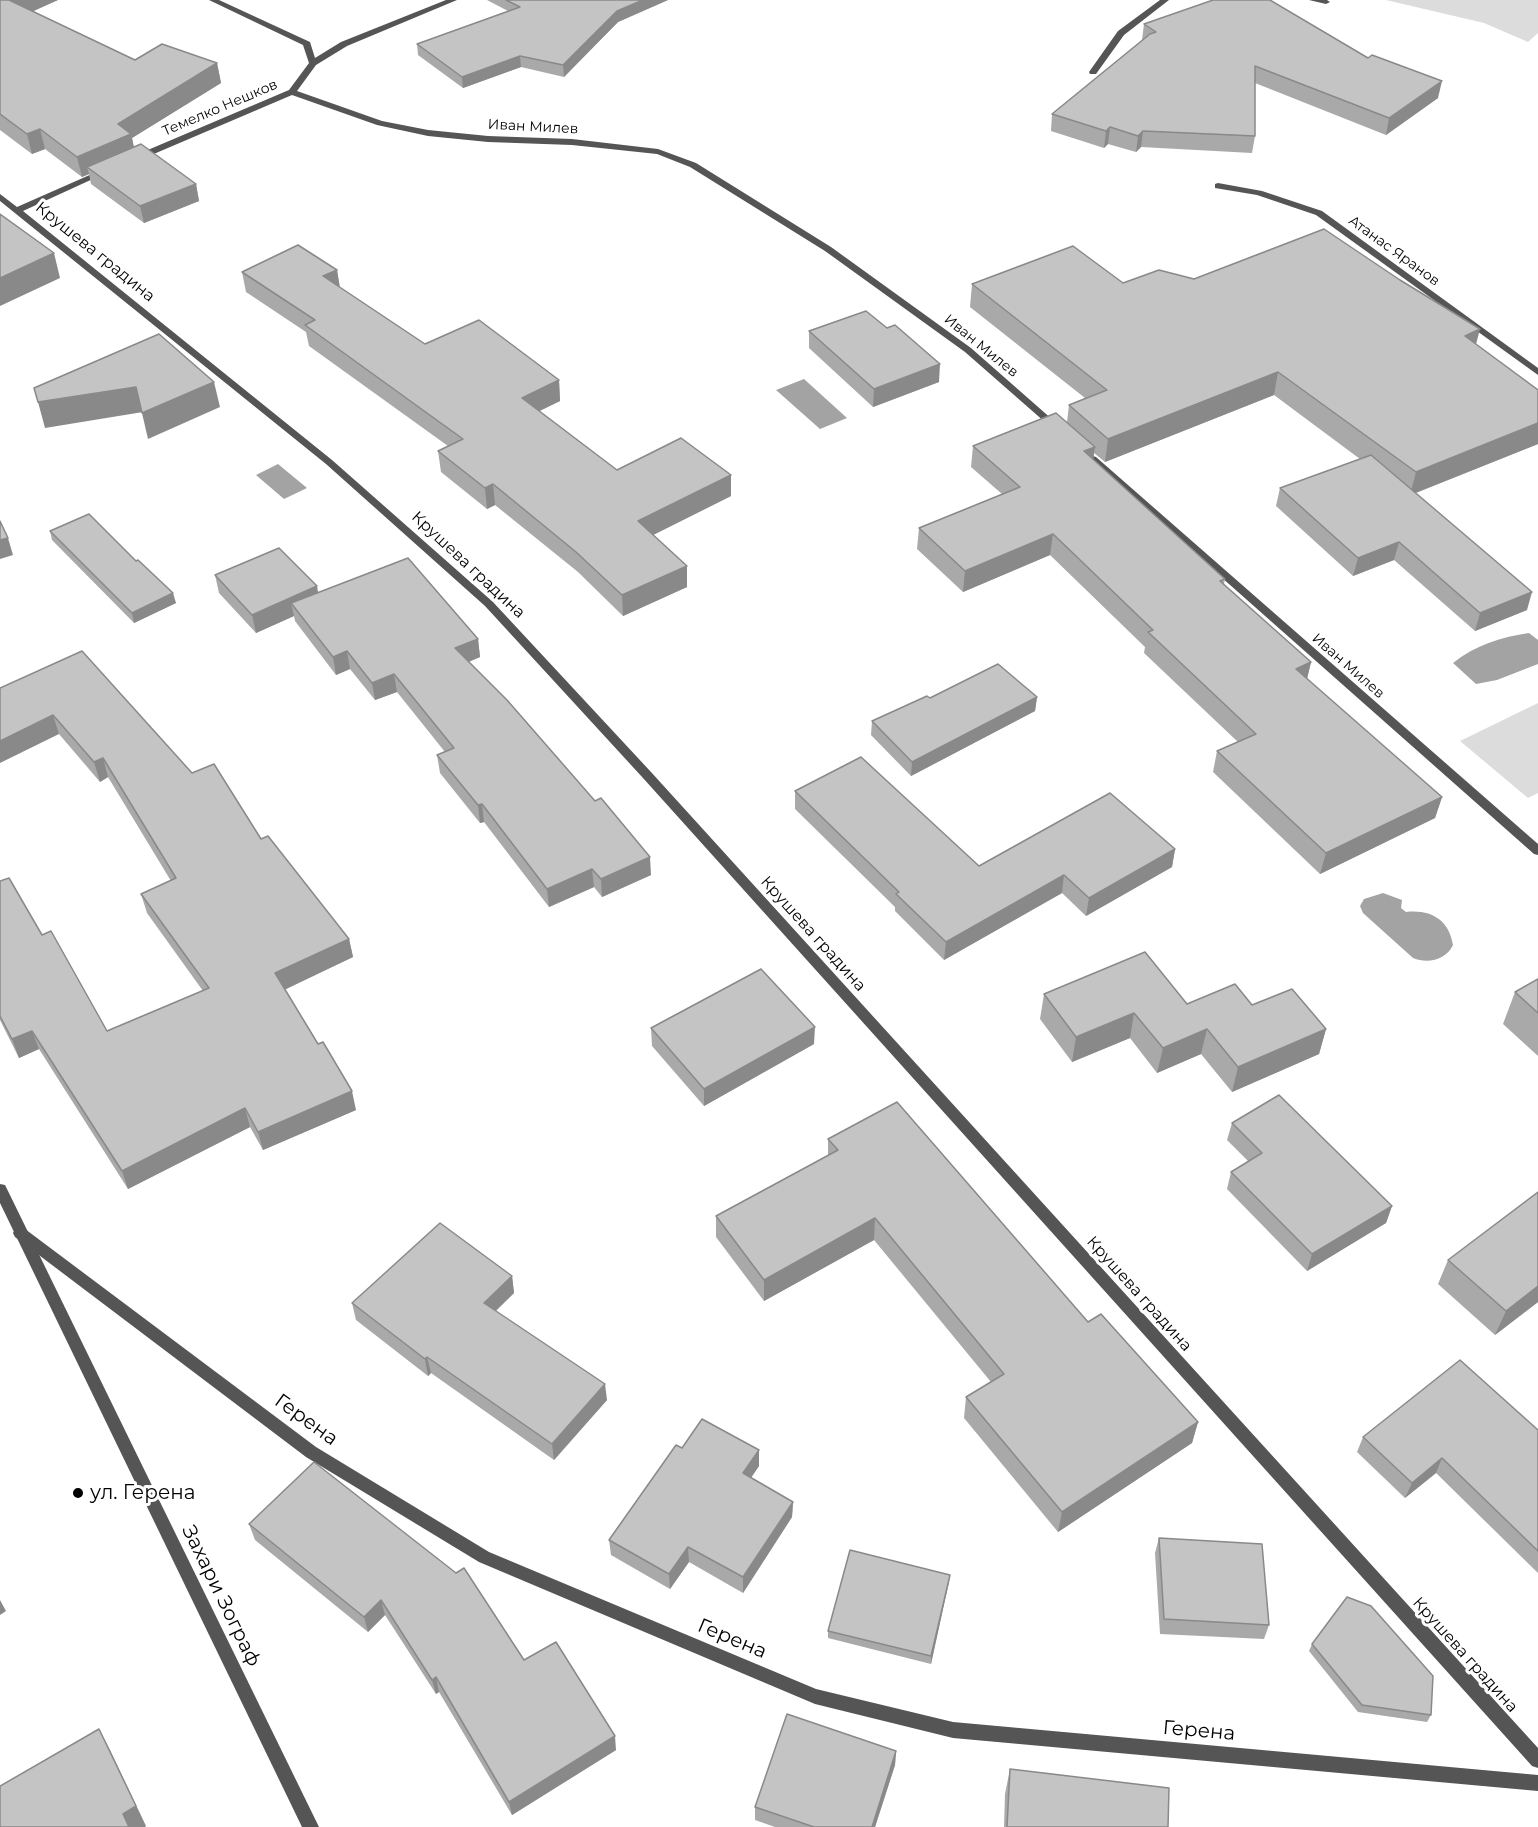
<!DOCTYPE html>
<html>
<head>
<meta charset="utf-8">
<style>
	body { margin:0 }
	canvas { display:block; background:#fff }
</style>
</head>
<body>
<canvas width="1538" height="1827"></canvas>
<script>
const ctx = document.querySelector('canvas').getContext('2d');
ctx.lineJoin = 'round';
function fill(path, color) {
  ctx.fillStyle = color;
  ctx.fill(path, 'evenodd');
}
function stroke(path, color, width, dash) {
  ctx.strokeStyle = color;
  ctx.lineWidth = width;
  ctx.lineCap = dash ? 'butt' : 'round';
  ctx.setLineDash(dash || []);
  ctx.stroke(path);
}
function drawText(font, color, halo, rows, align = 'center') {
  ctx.font = font + ' Montserrat,sans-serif';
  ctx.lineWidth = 6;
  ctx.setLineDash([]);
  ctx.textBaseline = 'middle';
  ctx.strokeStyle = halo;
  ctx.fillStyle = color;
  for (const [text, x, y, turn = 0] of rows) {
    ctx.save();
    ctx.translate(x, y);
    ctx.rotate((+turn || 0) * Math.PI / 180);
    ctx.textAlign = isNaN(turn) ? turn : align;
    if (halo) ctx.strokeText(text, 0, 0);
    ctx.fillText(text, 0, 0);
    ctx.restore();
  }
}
fill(new Path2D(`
	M1386,0H1538V33L1528,42L1484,23Z
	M1538,703V793L1528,798L1460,741Z`), '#dcdcdc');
fill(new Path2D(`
	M804,379L847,418L820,429L776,390Z
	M278,464L307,488L284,499L256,475Z
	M1529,633L1538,640V664L1497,680L1476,684L1453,663C1475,645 1502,637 1529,633Z
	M1383,893L1402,900L1401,908L1406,912C1431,909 1449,920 1453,945C1446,960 1428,964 1413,958L1363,913L1360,906L1364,899Z`), '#a3a3a3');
fill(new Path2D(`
	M209,0H219L310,42L315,58L341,42L446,0H457L347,46L316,65L297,91L382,121L428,130L488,136L572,139L658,149L696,163L831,247L971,348L1062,428L1060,430H1054L965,352L825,251L690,167L657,154L572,145L488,142L428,136L377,125L292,95L142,159H136V155L289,90L309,63L303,45Z
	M1160,0H1169L1124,35L1096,74H1090L1089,72L1118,31Z
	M1309,0H1327L1330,2L1326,4Z
	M101,170L108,172L23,211L332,460L493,602L651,772L1538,1748V1768L1532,1766L643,778L485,606L326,464L0,201V194L17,207Z
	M1218,183L1262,191L1322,211L1538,368V375L1316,215L1257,195L1215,188V184Z
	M1093,456L1096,457L1538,844V855L1534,854L1090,461V457Z
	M20,1227L25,1229L316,1447L489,1552L816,1689L953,1722L1538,1775V1791L953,1738L815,1704L479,1562L306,1457L15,1237L13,1233L15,1229Z`), '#555');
fill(new Path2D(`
	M0,1184L5,1185L7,1189L319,1827H302L0,1203Z`), '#555');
fill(new Path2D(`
	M0,0H58L32,11L135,60L217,63L221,83L132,138L134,147L196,184L199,201L144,223L91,184L89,174L82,177L45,149L32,154L0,130Z
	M487,0H668L618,22L564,77L521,67L463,88L418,55L417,44L508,11Z
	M1144,24L1368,58L1438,98L1386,135L1255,83V136L1252,153L1141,147L1136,152L1108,144L1104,148L1051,131L1052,114L1142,40Z
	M337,270L340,287L425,344L559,380L560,401L540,411L617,470L731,475V496L653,535L687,587L623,616L578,572L495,505L487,509L441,472L438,451L448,446L309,346L306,332L246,292L242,272Z
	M1194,279L1476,344L1538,444L1416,493L1527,610L1475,631L1394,560L1353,576L1276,506L1280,488L1360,459L1274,395L1105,462L1094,453L1093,460L1225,579L1224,584L1311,662L1307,679L1442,797L1435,818L1320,874L1213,772L1217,751L1238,742L1144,653L1145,647L1050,555L963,592L917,549L919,528L1002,494L971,467L973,446L1067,422L1069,405L1085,398L970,307L972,284L1123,283Z
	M809,331L939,382L873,407L809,348Z
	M50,531L176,603L134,623L52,540Z
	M215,575L318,593L478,639L480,657L469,662L651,875L602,897L594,887L549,907L484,822L480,823L440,773L437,755L445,752L397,692L375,700L350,669L336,675L295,621L294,616L256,633L219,593Z
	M0,688L192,773L261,839L349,939L353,957L285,989L356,1110L263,1150L250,1127L128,1189L39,1049L19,1058L0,1020V881L42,935L107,1031L203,991L147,913L141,894L171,881L108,777L100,782L59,734Z
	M1037,697L1035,711L911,776L871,735L872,721L930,698Z
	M795,791L979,866L1175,849L1172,867L1086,916L1062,893L944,960L895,911V907L795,809Z
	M1538,979V1056L1503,1024L1515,992Z
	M1044,994L1187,1004L1326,1029L1319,1054L1232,1092L1201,1054L1157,1073L1130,1038L1072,1062L1040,1019Z
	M651,1028L814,1044L704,1106L652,1046Z
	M1232,1123L1392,1206L1386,1223L1307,1271L1227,1189L1231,1172L1249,1162L1227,1140Z
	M828,1139L1088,1322L1198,1422L1192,1443L1058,1532L964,1418L966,1397L991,1382L874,1240L764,1301L716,1237V1216L828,1156Z
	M1448,1260L1538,1302L1495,1335L1438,1284Z
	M512,1276L514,1293L496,1311L607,1400L554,1460L431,1373L428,1376L356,1320L352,1303Z
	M1538,1430V1573L1436,1473L1405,1498L1357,1452L1363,1437Z
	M682,1448L759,1466L751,1478L793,1502L792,1517L743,1593L689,1562L670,1589L611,1555L609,1540Z
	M249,1524L456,1573L524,1660L616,1750L512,1815L439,1692L436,1694L385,1615L368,1632L255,1540Z
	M1159,1538L1269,1625L1264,1639L1160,1634L1155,1553Z
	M950,1575L931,1664L828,1638V1631Z
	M1312,1644L1431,1715L1427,1722L1358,1712L1309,1651Z
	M896,1751L895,1765L875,1827H775L755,1820V1807Z
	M1010,1769L1168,1827H1004L1005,1794Z`), '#a9a9a9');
fill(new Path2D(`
	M10,0H58L14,20Z
	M643,0H668L618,22L564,77L563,65L617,11Z
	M520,56L521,67L463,88L462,77Z
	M217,63L221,83L132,138L135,154L87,167L89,174L82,177L77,157L118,124Z
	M1442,81L1438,98L1386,135L1389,118Z
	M1110,127L1108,144L1104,148L1106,131Z
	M40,129L45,149L32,154L27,134Z
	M1143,131L1141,147L1136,152L1138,136Z
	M196,184L199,201L144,223L140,206Z
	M54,253L60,278L0,306V278Z
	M337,270L340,290L323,276Z
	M1480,329L1474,352L1465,336Z
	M940,364L939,382L873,407L874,389Z
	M1278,372L1274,395L1105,462L1108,439Z
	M559,380L560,401L524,418L522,398Z
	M214,382L220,407L148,439L142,413Z
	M136,387L143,412L45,428L38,402Z
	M1538,423V444L1410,495L1416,472Z
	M1095,447L1092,467L1084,451Z
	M731,475V496L639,542L638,521Z
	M493,484L495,505L487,509L485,488Z
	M1053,534L1050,555L963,592L965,571Z
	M8,538L13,555L0,559V540Z
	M1399,542L1394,560L1353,576L1358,558Z
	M687,566V587L623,616L622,595Z
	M317,586L320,604L291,603L294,616L256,633L252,615Z
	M1532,592L1527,610L1475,631L1480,613Z
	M173,593L176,603L134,623L132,613Z
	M478,639L480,657L458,666L455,648Z
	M347,651L350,669L336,675L333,657Z
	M1311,662L1306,683L1296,669Z
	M394,674L397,692L375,700L372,683Z
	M1037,697L1035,711L911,776L912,762Z
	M53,715L59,734L0,763V741Z
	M103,758L108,777L100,782L94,762Z
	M1442,797L1435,818L1320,874L1326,853Z
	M482,804L484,822L480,823L478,805Z
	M1175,849L1172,867L1086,916L1089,898Z
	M650,857L651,875L602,897L601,879Z
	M592,869L594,887L549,907L547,889Z
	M1064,875L1062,893L944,960L946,942Z
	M349,939L353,957L280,992L275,973Z
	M1134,1013L1130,1038L1072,1062L1076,1037Z
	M815,1027L814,1044L704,1106V1089Z
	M1207,1029L1201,1054L1157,1073L1163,1048Z
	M1326,1029L1319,1054L1232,1092L1238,1067Z
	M32,1031L39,1049L19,1058L12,1039Z
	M352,1091L356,1110L263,1150L258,1132Z
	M245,1108L250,1127L128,1189L122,1171Z
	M1392,1206L1386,1223L1307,1271L1312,1254Z
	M875,1218L874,1240L764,1301V1280Z
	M512,1276L514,1293L487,1319L484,1303Z
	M1538,1286V1302L1495,1335L1506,1311Z
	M427,1357L431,1373L428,1376L425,1359Z
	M605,1384L607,1400L554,1460L552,1444Z
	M1198,1422L1192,1443L1058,1532L1062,1512Z
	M759,1450V1466L743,1489V1473Z
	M1442,1458L1436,1473L1405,1498L1412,1483Z
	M793,1502L792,1517L743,1593V1577Z
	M688,1547L689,1562L670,1589L669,1574Z
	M950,1575L949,1582L931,1664V1656Z
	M0,1600L6,1611L0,1615Z
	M381,1600L385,1615L368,1632L364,1617Z
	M436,1677L439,1692L436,1694L432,1680Z
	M99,1729L110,1750L146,1826L145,1827H129L123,1814Z
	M615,1736L616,1750L512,1815L509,1802Z
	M896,1751L895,1765L875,1827H872Z`), '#898989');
const building = new Path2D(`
	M0,0H10H9L135,60L162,44L217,63L118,124L131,134L77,157L40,129L27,134L0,114Z
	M506,0H643L617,11L563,65L520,56L462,77L417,44L520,7Z
	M1213,0H1270L1368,58L1372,55L1442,81L1389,118L1255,66V136L1143,131L1138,136L1110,127L1106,131L1052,114L1150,34L1156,32L1144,24Z
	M141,144L196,184L140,206L87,167Z
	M0,214L54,253L0,278Z
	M1324,229L1400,280L1480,329L1465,336L1538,390V423L1416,472L1278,372L1108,439L1069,405L1107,390L972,284L1073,246L1123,283L1159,270L1194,279Z
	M298,245L337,270L323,276L425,344L479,320L559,380L522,398L617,470L681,438L731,475L638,521L687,566L622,595L576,552L493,484L485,488L438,451L463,439L305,325L315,320L242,272Z
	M866,311L887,328L895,325L940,364L874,389L809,331Z
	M159,334L214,382L142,413L136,387L38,402L34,388Z
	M1056,413L1095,447L1084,451L1225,579L1220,581L1311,662L1296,669L1442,797L1326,853L1217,751L1256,734L1148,632L1153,630L1053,534L965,571L919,528L1020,487L973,446Z
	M1371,455L1532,592L1480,613L1399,542L1358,558L1280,488Z
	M89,514L136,561L138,560L173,593L132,613L50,531Z
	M0,521L8,538L0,540Z
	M279,548L317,586L252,615L215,575Z
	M408,558L478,639L455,648L507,700L595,801L601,798L650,857L601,879L592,869L547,889L482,804L478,805L437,755L454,748L394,674L372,683L347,651L333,657L291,603Z
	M82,651L192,773L214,764L261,839L268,836L349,939L275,973L318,1044L323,1042L352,1091L258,1132L245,1108L122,1171L32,1031L12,1039L0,1016V881L9,878L42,935L51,931L107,1031L209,988L141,894L176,878L103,758L94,762L53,715L0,741V688Z
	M998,664L1037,697L912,762L872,721L927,696L930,698Z
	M861,757L979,866L1110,793L1175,849L1089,898L1064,875L946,942L896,894L899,892L795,791Z
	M1145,952L1187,1004L1235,984L1252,1005L1292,989L1326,1029L1238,1067L1207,1029L1163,1048L1134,1013L1076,1037L1044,994Z
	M761,969L815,1027L704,1089L651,1028Z
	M1538,979V1013L1515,992Z
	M1279,1095L1392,1206L1312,1254L1231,1172L1262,1153L1232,1123Z
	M897,1102L1088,1322L1101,1314L1198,1422L1062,1512L966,1397L1004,1374L875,1218L764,1280L716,1216L838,1150L828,1139Z
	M1538,1192V1286L1506,1311L1448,1260Z
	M440,1223L512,1276L484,1303L605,1384L552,1444L427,1357L425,1359L352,1303Z
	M1460,1360L1538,1430V1551L1442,1458L1412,1483L1363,1437Z
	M702,1419L759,1450L743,1473L793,1502L743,1577L688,1547L669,1574L609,1540L676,1445L682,1448Z
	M314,1462L456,1573L464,1568L524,1660L556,1642L615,1736L509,1802L436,1677L432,1680L381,1600L364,1617L249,1524Z
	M1159,1538L1262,1544L1269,1625L1164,1619Z
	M850,1550L950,1575L931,1656L828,1631Z
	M1347,1597L1371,1606L1433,1676L1431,1715L1362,1705L1312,1644Z
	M787,1714L896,1751L872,1827H814L755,1807Z
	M99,1729L136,1806L123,1814L129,1827H0V1786Z
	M1010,1769L1169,1788L1168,1827H1007Z`);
fill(building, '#c4c4c4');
stroke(building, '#898989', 1.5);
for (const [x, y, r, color] of [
	[78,1493,6,"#000"]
]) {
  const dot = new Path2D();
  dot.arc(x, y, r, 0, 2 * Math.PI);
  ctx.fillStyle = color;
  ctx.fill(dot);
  stroke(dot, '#fff', 2);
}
drawText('14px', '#000', '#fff', [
	["Темелко Нешков",220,108,-23],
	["Иван Милев",533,127,3],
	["Атанас Яранов",1394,251,36],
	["Иван Милев",981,346,39],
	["Иван Милев",1348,666,41]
]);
drawText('16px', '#000', '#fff', [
	["Крушева градина",95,252,39],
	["Крушева градина",468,565,43],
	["Крушева градина",813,934,48],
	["Крушева градина",1139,1294,48],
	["Крушева градина",1465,1655,48]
]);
drawText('20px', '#000', '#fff', [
	["Герена",306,1420,36],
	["Захари Зограф",221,1596,64],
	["Герена",732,1639,23],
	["Герена",1199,1731,5]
]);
drawText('20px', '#000', '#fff', [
	["ул. Герена",90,1493]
], 'left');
</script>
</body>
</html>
